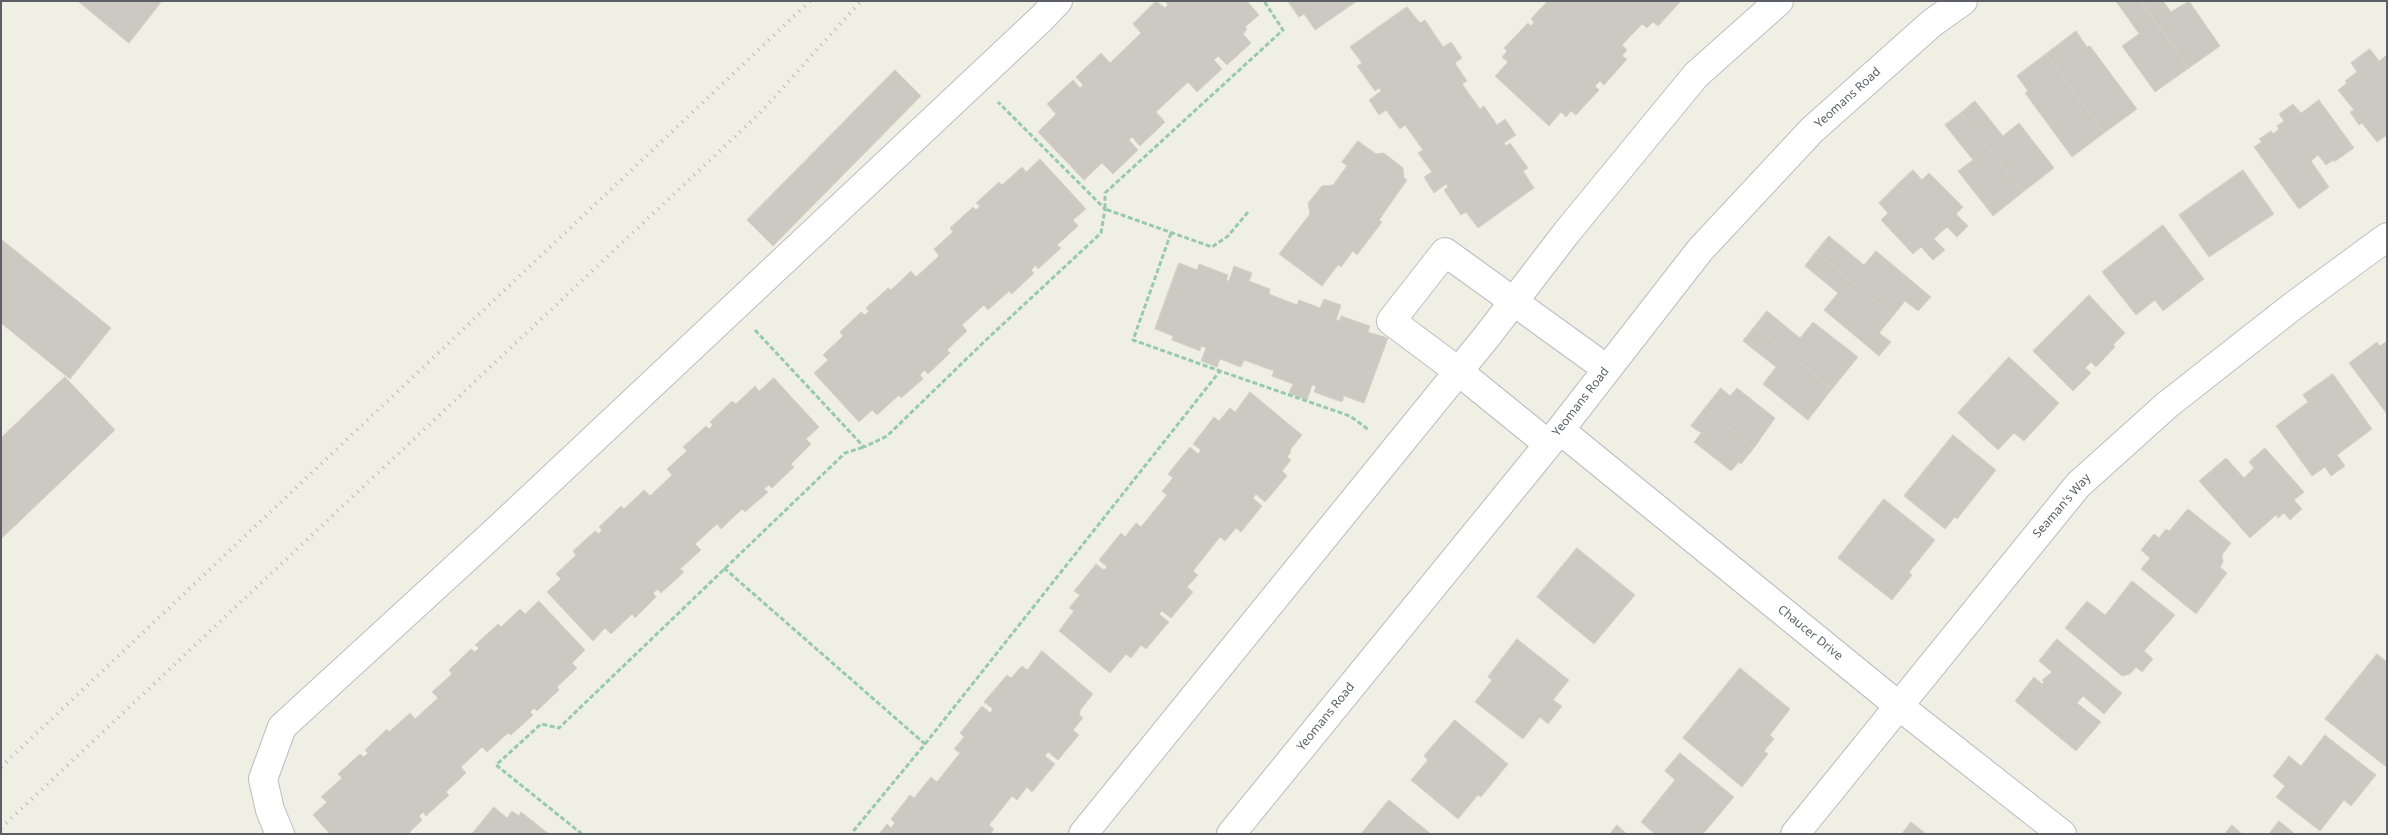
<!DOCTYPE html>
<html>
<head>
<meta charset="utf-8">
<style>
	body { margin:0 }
	#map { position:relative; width:2388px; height:835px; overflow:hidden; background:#f0efe4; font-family:"Noto Sans",sans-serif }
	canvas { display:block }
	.frame { position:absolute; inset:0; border:2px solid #5c5f66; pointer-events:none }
</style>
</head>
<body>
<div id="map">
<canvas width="2388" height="835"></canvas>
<div class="frame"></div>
</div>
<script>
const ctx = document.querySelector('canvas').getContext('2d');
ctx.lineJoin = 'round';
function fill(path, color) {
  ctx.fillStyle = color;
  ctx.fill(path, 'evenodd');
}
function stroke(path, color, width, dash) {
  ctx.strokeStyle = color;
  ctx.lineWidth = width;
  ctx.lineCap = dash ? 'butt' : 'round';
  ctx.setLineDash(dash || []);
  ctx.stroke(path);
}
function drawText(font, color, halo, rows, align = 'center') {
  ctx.font = font + ' "Noto Sans",sans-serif';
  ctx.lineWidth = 4;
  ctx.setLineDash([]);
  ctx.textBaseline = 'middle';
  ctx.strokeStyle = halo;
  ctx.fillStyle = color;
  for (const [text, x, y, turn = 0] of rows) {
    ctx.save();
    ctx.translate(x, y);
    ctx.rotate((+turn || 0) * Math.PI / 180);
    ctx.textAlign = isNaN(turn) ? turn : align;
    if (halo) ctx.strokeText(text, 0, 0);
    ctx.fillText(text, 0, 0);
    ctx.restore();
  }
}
const building = new Path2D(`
	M78,1H162L129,43Z
	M1156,1L1165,8L1168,5L1165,1H1247L1259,15L1245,27L1247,29L1243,34L1251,43L1227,65L1218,56L1214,60L1222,69L1197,92L1188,82L1156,112L1165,122L1140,146L1132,137L1129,140L1138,150L1113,174L1102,163L1084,180L1038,132L1056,114L1047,104L1073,80L1080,88L1083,85L1076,77L1101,53L1110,63L1141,33L1133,24Z
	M1288,1H1357L1315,30L1304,14L1299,17Z
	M1548,1H1681L1658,26L1653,22L1647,28L1642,24L1622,45L1627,50L1622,56L1627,59L1604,85L1600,81L1595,86L1599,90L1576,115L1571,111L1566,117L1561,112L1549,126L1495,76L1508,62L1502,57L1507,51L1504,48L1528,23L1531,26L1534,22L1531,19Z
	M2116,1H2141L2189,68L2155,92L2122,46L2139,34Z
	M2141,1H2163L2171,12L2189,1L2220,46L2189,68Z
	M1407,7L1420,23L1425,20L1443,47L1451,42L1462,58L1455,63L1467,81L1462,84L1480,109L1484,106L1497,125L1505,119L1516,135L1504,143L1506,146L1510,143L1528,168L1523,171L1534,188L1478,228L1466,212L1461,215L1444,190L1448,187L1446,184L1434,193L1424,177L1432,172L1418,153L1423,150L1405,125L1400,129L1386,110L1379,115L1369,100L1381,91L1379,88L1375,91L1357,66L1362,63L1350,47Z
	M2076,31L2087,47L2090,46L2137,109L2104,133L2046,54Z
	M2370,49L2379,61L2387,55V135L2377,142L2362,123L2359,125L2350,112L2354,110L2338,90L2347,83L2345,81L2357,72L2351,63Z
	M2046,54L2104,133L2072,157L2025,93L2028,91L2017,76Z
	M895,70L921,96L773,246L747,220Z
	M2319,100L2354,148L2334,162L2333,160L2326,165L2318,155L2311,161L2329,187L2299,209L2254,147L2262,142L2259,139L2271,131L2273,134L2279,129L2277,126L2284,121L2279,114L2293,104L2301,113Z
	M1975,101L2003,136L2019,123L2054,168L2023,192L1961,113Z
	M1961,113L2023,192L1993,216L1958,171L1973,160L1945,125Z
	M1358,141L1376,154L1384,153L1403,168L1404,178L1407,180L1379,220L1382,222L1357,255L1353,251L1341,267L1338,265L1322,286L1279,254L1310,214L1308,203L1322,186L1333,185L1347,166L1342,162Z
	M1040,159L1086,209L1073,220L1078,226L1057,245L1061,248L1038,269L1036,265L1031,270L1034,273L1012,294L1009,291L988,310L984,305L962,325L967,331L947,350L950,353L928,374L924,370L920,375L923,379L901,398L899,395L877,415L872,410L859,422L814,373L828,360L823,355L843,336L840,332L861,312L865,315L869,311L866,308L888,288L891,290L911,271L916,277L939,256L934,249L953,232L950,228L973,207L976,210L980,206L976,203L999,182L1002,185L1022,167L1026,172Z
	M1913,170L1922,180L1929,173L1963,207L1956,214L1968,226L1957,237L1947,227L1940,233L1895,187Z
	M2243,170L2274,214L2209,257L2179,215Z
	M1895,187L1940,233L1934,239L1945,250L1933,260L1921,247L1913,254L1881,220L1888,213L1879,203Z
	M2163,225L2204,279L2163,311L2155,300L2136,315L2102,272Z
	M1829,236L1864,265L1876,251L1931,297L1918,311L1905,301L1893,316L1816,252Z
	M1,239L111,328L70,379L1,323Z
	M1816,252L1893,316L1879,333L1891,342L1879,356L1824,310L1838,293L1805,266Z
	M1179,263L1197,270L1199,264L1228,275L1226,280L1229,281L1234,266L1252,273L1249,281L1270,289L1269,294L1297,305L1299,300L1320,308L1324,299L1341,305L1336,320L1339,321L1341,316L1370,326L1368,332L1388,338L1364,403L1344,396L1342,402L1314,392L1316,386L1312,385L1307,400L1289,393L1293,384L1272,376L1274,371L1244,360L1241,367L1220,359L1217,367L1201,361L1206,348L1201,346L1200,351L1172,340L1173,336L1155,329Z
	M2089,295L2125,333L2113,345L2115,347L2096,367L2091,362L2085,368L2091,373L2073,391L2033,351Z
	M1767,311L1800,338L1813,322L1858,357L1832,389L1755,326Z
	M1755,326L1832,389L1808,420L1763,384L1776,367L1743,341Z
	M2387,341V414L2349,363L2377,342L2380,346Z
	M2009,357L2059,403L2024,441L2014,433L1998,450L1958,413Z
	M2333,374L2372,429L2337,455L2345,466L2331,476L2325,467L2312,476L2276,426L2308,402L2303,395Z
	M65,377L115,430L1,539V438Z
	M774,378L819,427L806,439L811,444L791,464L794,467L772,488L769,485L764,489L768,492L745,512L742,509L721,529L717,524L695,544L701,550L680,569L684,572L661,593L658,589L653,593L656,597L635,618L632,614L611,634L605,628L593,641L547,592L561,579L556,574L576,555L573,551L595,531L599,534L602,530L599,527L621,506L624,509L644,490L650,496L672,475L667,469L687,451L683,447L706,426L709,429L713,425L710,422L732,401L736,404L755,386L759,391Z
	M1721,388L1730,396L1737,388L1775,418L1754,448L1705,408Z
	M1250,392L1302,435L1290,450L1291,452L1287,457L1291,460L1282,471L1287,476L1265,502L1256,494L1253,498L1262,506L1241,532L1236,528L1225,541L1220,537L1193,571L1198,575L1187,587L1193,592L1171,618L1162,611L1159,614L1169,622L1146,649L1141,645L1131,658L1126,654L1110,673L1059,631L1074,611L1069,608L1080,595L1074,591L1096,564L1104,570L1107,567L1099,560L1121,533L1125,537L1136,523L1141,527L1167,495L1162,491L1173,478L1168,474L1190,447L1198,454L1201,450L1193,444L1214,417L1219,421L1230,408L1235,412Z
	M1705,408L1754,448L1741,464L1739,462L1731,471L1694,442L1701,433L1691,426Z
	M1953,435L1996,470L1957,519L1955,517L1945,529L1904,496Z
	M2265,448L2304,492L2294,500L2302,509L2290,520L2284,513L2278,518L2276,515L2250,538L2199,481L2226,458L2244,478L2254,468L2249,462Z
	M1884,499L1935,540L1909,572L1912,575L1892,600L1838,558Z
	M2188,509L2231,543L2222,555L2223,562L2220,567L2227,573L2196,614L2141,569L2150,558L2141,550L2154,534L2159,538L2166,529L2169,531Z
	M1577,548L1635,595L1594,644L1537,597Z
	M2132,581L2175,615L2144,651L2153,659L2142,672L2136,667L2130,674L2122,676L2065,628L2087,601L2105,615Z
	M539,601L585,650L572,663L577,668L557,687L559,690L537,711L534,708L530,712L533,715L511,735L508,733L487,752L482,747L461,767L466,773L446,792L449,795L426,816L423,812L419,816L422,820L408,834H330L313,815L327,802L321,797L342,778L338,774L360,754L364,757L368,753L365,750L387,729L389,732L410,713L415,719L438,698L432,692L452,674L449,670L471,649L475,652L479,648L475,645L498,624L501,627L520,609L525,614Z
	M1517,639L1569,680L1553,700L1562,706L1548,724L1540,717L1523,739L1475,702L1492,680L1488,677Z
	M2057,639L2122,693L2104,714L2083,696L2077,703L2101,722L2076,751L2015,701L2034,677L2042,684L2044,682L2042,680L2052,672L2039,661Z
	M1042,651L1093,694L1081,709L1079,714L1083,718L1073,730L1079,735L1058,760L1048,752L1045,756L1055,764L1032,792L1027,787L1017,800L1012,796L989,825L994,829L990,834H879L887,824L891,828L895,823L891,819L910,795L914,798L931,777L937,782L960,753L954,749L964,737L960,733L982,706L990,713L993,709L984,702L1007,675L1011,678L1022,666L1027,670Z
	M2377,654L2387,662V764L2385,766L2325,719Z
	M1740,668L1790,709L1770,735L1774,739L1764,751L1768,754L1742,787L1683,738Z
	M1455,720L1508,764L1481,797L1478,795L1458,819L1411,780L1428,760L1424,756Z
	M2325,735L2376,775L2351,806L2344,800L2320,831L2276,797L2285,786L2273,776L2289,756L2301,766Z
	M1680,753L1734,797L1703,834H1655L1641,822L1675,780L1665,771Z
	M1389,800L1431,834H1361Z
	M494,807L507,818L512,811L519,816L521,812L549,834H472Z
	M2279,821L2295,834H2269Z
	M1911,822L1926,834H1902Z
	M1617,825L1627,834H1610Z
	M2232,825L2242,834H2225Z`);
fill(building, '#cbc9c1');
stroke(building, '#d5d1c2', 1);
const minor = new Path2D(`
	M1560,430L1899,706L2062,834
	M1548,444L1458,371L1391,321L1445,252L1607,369
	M280,834L270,810L263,779L282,727L498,529L1043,17L1058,1
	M1083,834L1488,335L1567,232L1696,75L1779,1
	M1231,834L1560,430L1700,250L1812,130L1932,23L1963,1
	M1795,834L2078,485L2167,405L2293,306L2387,237`);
stroke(minor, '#bcbdc4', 30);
stroke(new Path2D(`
	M1248,212L1228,236L1212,247L1105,209V193L1283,30L1264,1
	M1171,233L1133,340L1220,371
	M755,330L864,447L887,436L987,339L1101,233L1105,209L998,102
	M724,568L925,744L851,834
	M925,744L1220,371L1350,416L1369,430
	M582,834L496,765L541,724L559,728L845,453L864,447`), '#97caad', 3, [5, 2.5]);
stroke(minor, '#fff', 28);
stroke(new Path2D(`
	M1,767L810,1
	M1,828L760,113L861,1`), '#b7b8b9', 4, [1, 6]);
drawText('12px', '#5c5f66', '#fff', [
	["Yeomans Road",1848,98,-42],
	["Yeomans Road",1581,402,-52],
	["Seaman's Way",2062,506,-49],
	["Chaucer Drive",1810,633,39],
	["Yeomans Road",1326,717,-51]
]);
</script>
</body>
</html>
